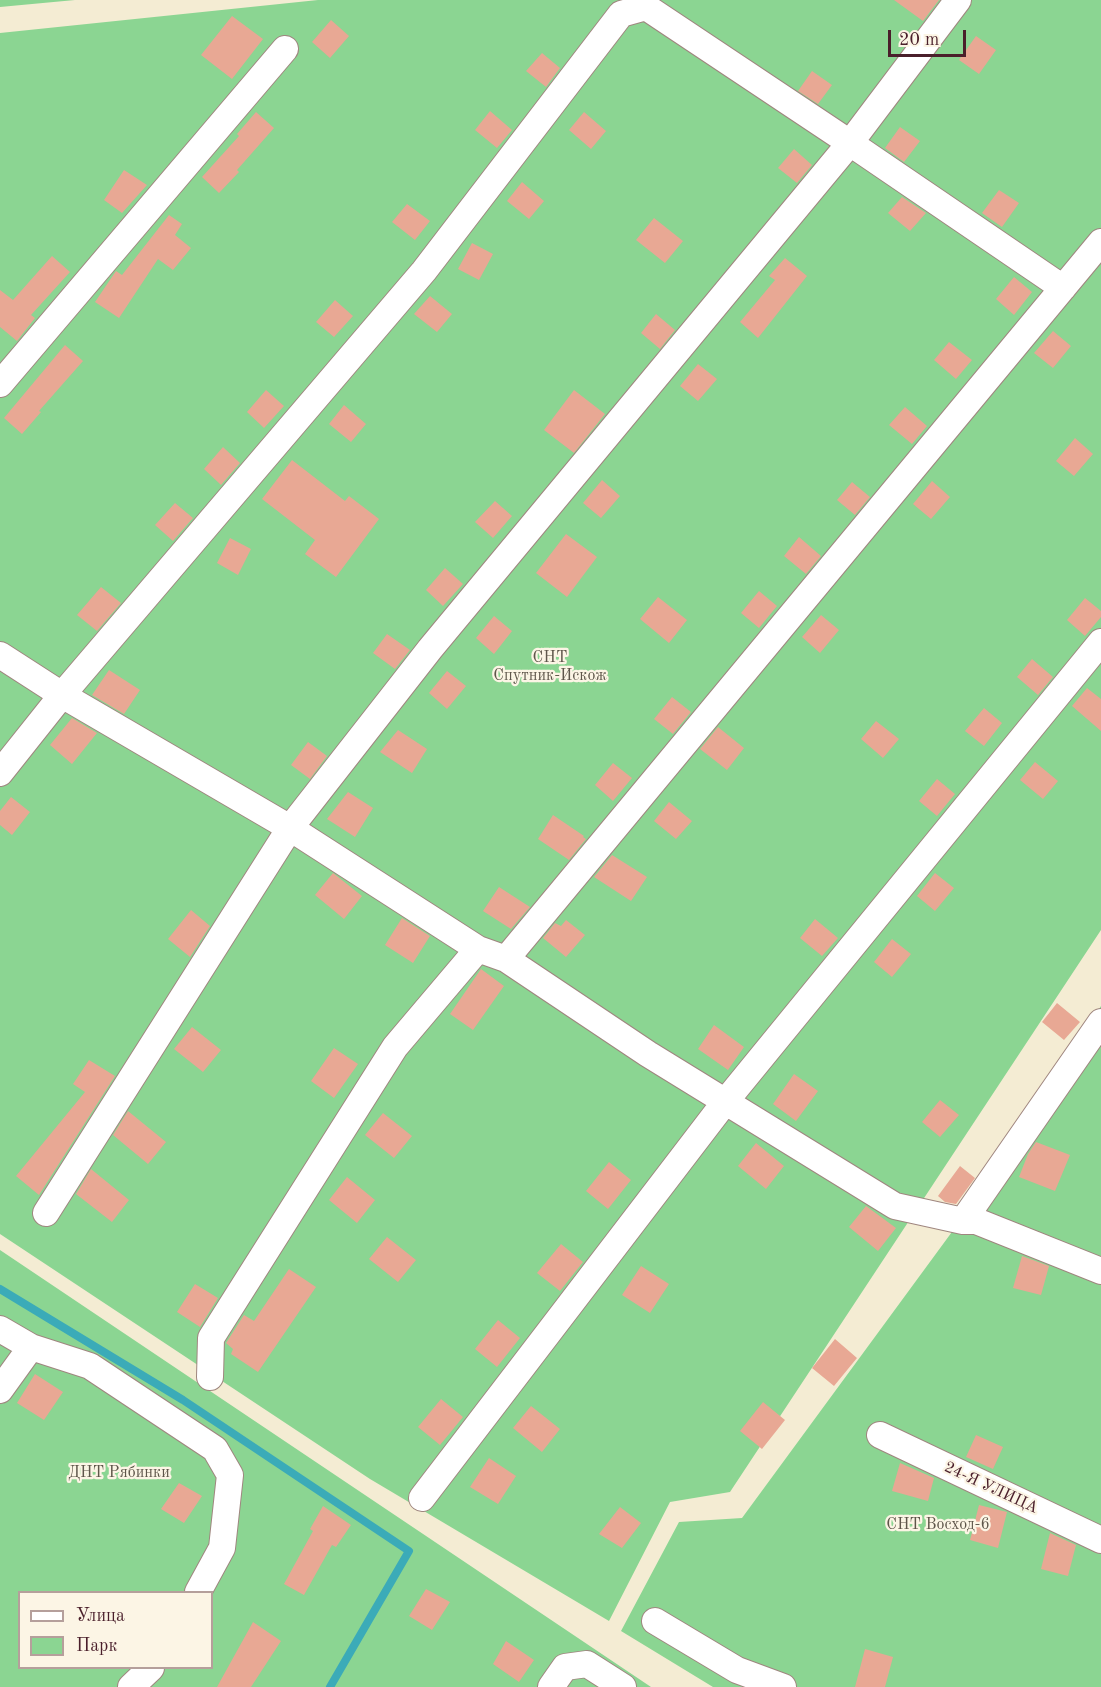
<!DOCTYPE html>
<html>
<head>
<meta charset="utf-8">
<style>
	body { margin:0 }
	#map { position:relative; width:1101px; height:1687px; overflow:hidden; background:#f4ecd3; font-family:"Old Standard TT",serif }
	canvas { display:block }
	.legend { position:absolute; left:18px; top:1591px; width:195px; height:78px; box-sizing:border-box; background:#fcf5e5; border:2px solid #b59f9b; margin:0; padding:8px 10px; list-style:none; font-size:18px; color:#4a1f2b }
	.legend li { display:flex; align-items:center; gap:12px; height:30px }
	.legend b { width:30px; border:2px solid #b59f9b }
	.scale { position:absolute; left:888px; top:30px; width:78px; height:27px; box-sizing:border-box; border:3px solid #4a1f2b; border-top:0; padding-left:8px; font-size:18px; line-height:21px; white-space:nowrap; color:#4a1f2b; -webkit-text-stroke:4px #fcf5e5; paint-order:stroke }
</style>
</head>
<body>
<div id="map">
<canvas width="1101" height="1687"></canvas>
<ul class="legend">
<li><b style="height:8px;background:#fff"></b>Улица</li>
<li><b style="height:16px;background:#8bd592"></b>Парк</li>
</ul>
<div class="scale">20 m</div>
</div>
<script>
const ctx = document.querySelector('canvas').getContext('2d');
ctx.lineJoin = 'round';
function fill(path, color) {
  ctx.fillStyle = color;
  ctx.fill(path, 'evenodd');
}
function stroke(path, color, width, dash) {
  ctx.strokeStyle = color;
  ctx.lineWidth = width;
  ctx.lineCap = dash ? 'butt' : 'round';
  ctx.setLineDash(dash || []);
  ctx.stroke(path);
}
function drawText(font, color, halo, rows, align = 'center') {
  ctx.font = font + ' "Old Standard TT",serif';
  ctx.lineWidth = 4.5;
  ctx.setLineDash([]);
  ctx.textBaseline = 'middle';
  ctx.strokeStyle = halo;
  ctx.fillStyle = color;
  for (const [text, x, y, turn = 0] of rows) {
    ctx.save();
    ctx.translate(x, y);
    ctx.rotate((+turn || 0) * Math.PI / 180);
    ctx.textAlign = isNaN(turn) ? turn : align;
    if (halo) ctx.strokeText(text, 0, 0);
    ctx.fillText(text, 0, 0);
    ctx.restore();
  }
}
fill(new Path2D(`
	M0,0H75L0,7Z
	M318,0H1101V930L730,1492L670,1502L609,1621L370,1479L0,1234V33Z
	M1101,1006V1687H713L621,1631L679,1522L742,1518L1004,1161Z
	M0,1250L651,1687H0ZM20,1592H212V1668H20Z`), '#8bd592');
stroke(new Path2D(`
	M0,1289L183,1400L409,1551L330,1687`), '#3babb8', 8);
fill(new Path2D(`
	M894,0H939L923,21Z
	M232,16L263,39L232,79L201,55Z
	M331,20L349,36L330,58L312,42Z
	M976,36L996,50L979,74L959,60Z
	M542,53L560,68L546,87L526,71Z
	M812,71L832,85L818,104L798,91Z
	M490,111L512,130L497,148L475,130Z
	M256,112L274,128L237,170L239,172L219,193L202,177L239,136L237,134Z
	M584,112L606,131L591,149L569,130Z
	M900,127L920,141L904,162L885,148Z
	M794,149L812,165L797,183L778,168Z
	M124,170L147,185L122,213L104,200Z
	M522,182L544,201L529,219L507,201Z
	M999,190L1019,203L1002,227L982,213Z
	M902,197L926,213L910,231L888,213Z
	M407,204L430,221L415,240L392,222Z
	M169,215L182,224L175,235L191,248L173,270L158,259L119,318L95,302L116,271L122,275Z
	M654,218L683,241L665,263L636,240Z
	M472,243L493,254L479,280L458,269Z
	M52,256L70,272L31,315L35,318L17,341L0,327V290L13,300Z
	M785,258L807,276L758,338L740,322L775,280L769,276Z
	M1014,277L1032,292L1014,315L996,299Z
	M430,296L452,314L437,332L414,314Z
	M335,300L353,316L334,337L316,322Z
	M656,314L675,330L660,349L641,333Z
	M1053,331L1071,346L1053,368L1034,353Z
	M949,342L972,360L956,379L934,360Z
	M65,345L83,361L39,411L41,412L22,434L4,418Z
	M698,364L717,379L698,401L680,386Z
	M266,390L284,406L264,428L247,412Z
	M574,390L605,414L574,453L544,430Z
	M344,405L366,424L351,442L329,424Z
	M905,407L927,426L912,444L889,425Z
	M1075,438L1093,454L1074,476L1056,461Z
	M223,447L240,463L221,485L204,469Z
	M292,460L345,501L349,496L379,519L336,577L305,554L315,540L262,499Z
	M602,480L620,496L601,518L583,503Z
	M932,481L950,497L931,519L913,504Z
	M852,482L870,497L855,515L837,500Z
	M495,501L512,516L493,538L475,522Z
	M175,503L193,518L173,541L155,525Z
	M566,534L597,557L567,597L536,573Z
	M799,537L821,556L806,574L784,556Z
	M230,538L251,549L238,575L217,563Z
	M445,568L463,584L443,606L426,590Z
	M101,587L121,603L97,631L77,615Z
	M759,591L777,606L759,628L741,613Z
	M658,597L687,620L669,643L640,619Z
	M1085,598L1101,611V617L1085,636L1067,620Z
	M821,615L839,630L820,653L802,637Z
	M494,616L512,631L494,654L476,638Z
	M387,634L410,650L395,669L373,653Z
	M1032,659L1053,677L1038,695L1017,677Z
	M109,670L140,690L124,714L92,695Z
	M447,671L466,686L447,709L429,693Z
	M1087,688L1101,699V731L1072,706Z
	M672,697L691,712L673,734L654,719Z
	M984,708L1002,723L984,746L965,731Z
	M72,718L97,733L72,764L50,745Z
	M876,721L899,739L883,758L861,739Z
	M718,727L744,748L727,770L700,749Z
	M398,730L427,749L412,773L380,752Z
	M308,742L327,756L310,779L291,765Z
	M1035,762L1058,781L1043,799L1020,780Z
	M613,763L632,778L613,801L595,785Z
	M937,779L955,794L937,816L919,801Z
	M348,792L373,808L355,837L327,819Z
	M11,797L30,812L12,835L0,825V811Z
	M669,802L692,821L676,839L654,821Z
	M553,815L584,836L583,837L586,839L569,860L538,839Z
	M612,855L647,877L631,901L594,877Z
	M333,873L362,896L344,919L315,895Z
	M935,873L954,888L935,911L917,896Z
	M499,887L530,907L511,929L483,911Z
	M191,910L210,926L190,957L168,939Z
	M402,918L430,936L413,963L385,945Z
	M815,919L838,938L822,956L800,938Z
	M566,920L585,935L566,957L543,938L555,923L561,926Z
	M892,939L911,954L892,977L874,962Z
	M481,969L504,986L473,1030L450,1014Z
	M1057,1003L1080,1022L1064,1040L1042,1022Z
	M714,1025L744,1047L728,1070L698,1049Z
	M192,1027L221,1050L203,1072L174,1049Z
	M334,1048L358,1064L334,1098L311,1081Z
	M89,1060L115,1076L39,1195L16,1176L85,1092L73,1084Z
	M794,1074L818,1091L796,1121L773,1104Z
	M940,1100L959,1115L940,1137L922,1122Z
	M128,1111L166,1142L148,1164L113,1135Z
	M383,1113L412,1136L394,1158L365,1135Z
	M1036,1142L1070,1155L1055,1191L1019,1177L1028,1154Z
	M756,1143L784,1166L766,1189L738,1166Z
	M609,1162L631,1180L608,1209L586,1191Z
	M960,1166L975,1178L956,1204L945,1202L938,1196Z
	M91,1169L129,1200L112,1222L76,1194Z
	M347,1177L375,1200L357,1223L329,1200Z
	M866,1206L896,1228L878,1251L849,1227Z
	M387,1237L416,1260L398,1282L369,1259Z
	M561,1244L583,1262L560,1291L537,1273Z
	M1022,1256L1049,1266L1041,1295L1013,1288Z
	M641,1266L669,1284L650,1313L622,1295Z
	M289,1269L316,1287L258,1372L231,1354L233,1349L226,1343L244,1315L254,1321Z
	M195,1284L218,1298L200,1327L177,1312Z
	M498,1320L520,1338L497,1367L475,1349Z
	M835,1339L857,1358L834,1386L812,1368Z
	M35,1374L63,1392L44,1420L17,1403Z
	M441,1399L463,1417L440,1445L418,1427Z
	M763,1402L785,1420L762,1449L740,1431Z
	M531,1406L560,1429L542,1452L513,1428Z
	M976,1435L1003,1447L993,1469L966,1457Z
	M489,1458L516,1476L498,1504L470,1487Z
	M900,1463L934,1478L928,1501L892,1491Z
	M179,1483L202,1496L184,1523L161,1509Z
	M979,1505L1007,1512L998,1548L970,1540Z
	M323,1506L351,1525L336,1547L332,1545L304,1595L284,1584L313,1531L310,1529Z
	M620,1507L641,1523L622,1548L599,1534Z
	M1050,1533L1076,1545L1068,1576L1041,1569Z
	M426,1589L450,1602L432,1630L409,1616Z
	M253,1622L281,1641L251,1687H217Z
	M506,1641L534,1660L519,1682L493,1664Z
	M865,1649L893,1657L885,1687H855Z`), '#e8a894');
const minor = new Path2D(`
	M0,384L285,49
	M0,655L62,695L290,828L478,949L506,959L648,1054L895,1206L963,1221H976L1101,1271
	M0,773L62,695L424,271L621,14L646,7L850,143L958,0
	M506,959L1101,242
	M46,1213L290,828L430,649L850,143L1063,288
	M963,1221L1101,1022
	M0,1329L31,1347L90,1366L215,1449L230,1475L222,1548L198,1592
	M210,1377L211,1338L395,1047L478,949
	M0,1390L31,1347
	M880,1435L1101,1540
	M422,1498L725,1102L1101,642
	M655,1621L737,1670L783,1687
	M131,1687L151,1668
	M551,1687L565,1667L587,1664L623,1687`);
stroke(minor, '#9f867f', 28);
stroke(minor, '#fff', 26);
drawText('16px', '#5e564a', '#fcf5e5', [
	["СНТ",550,658],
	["Спутник-Искож",550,676],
	["ДНТ Рябинки",119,1473],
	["СНТ Восход-6",938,1525]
]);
drawText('16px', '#4a1f2b', '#fcf5e5', [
	["24-Я УЛИЦА",991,1488,25]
]);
</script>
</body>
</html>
